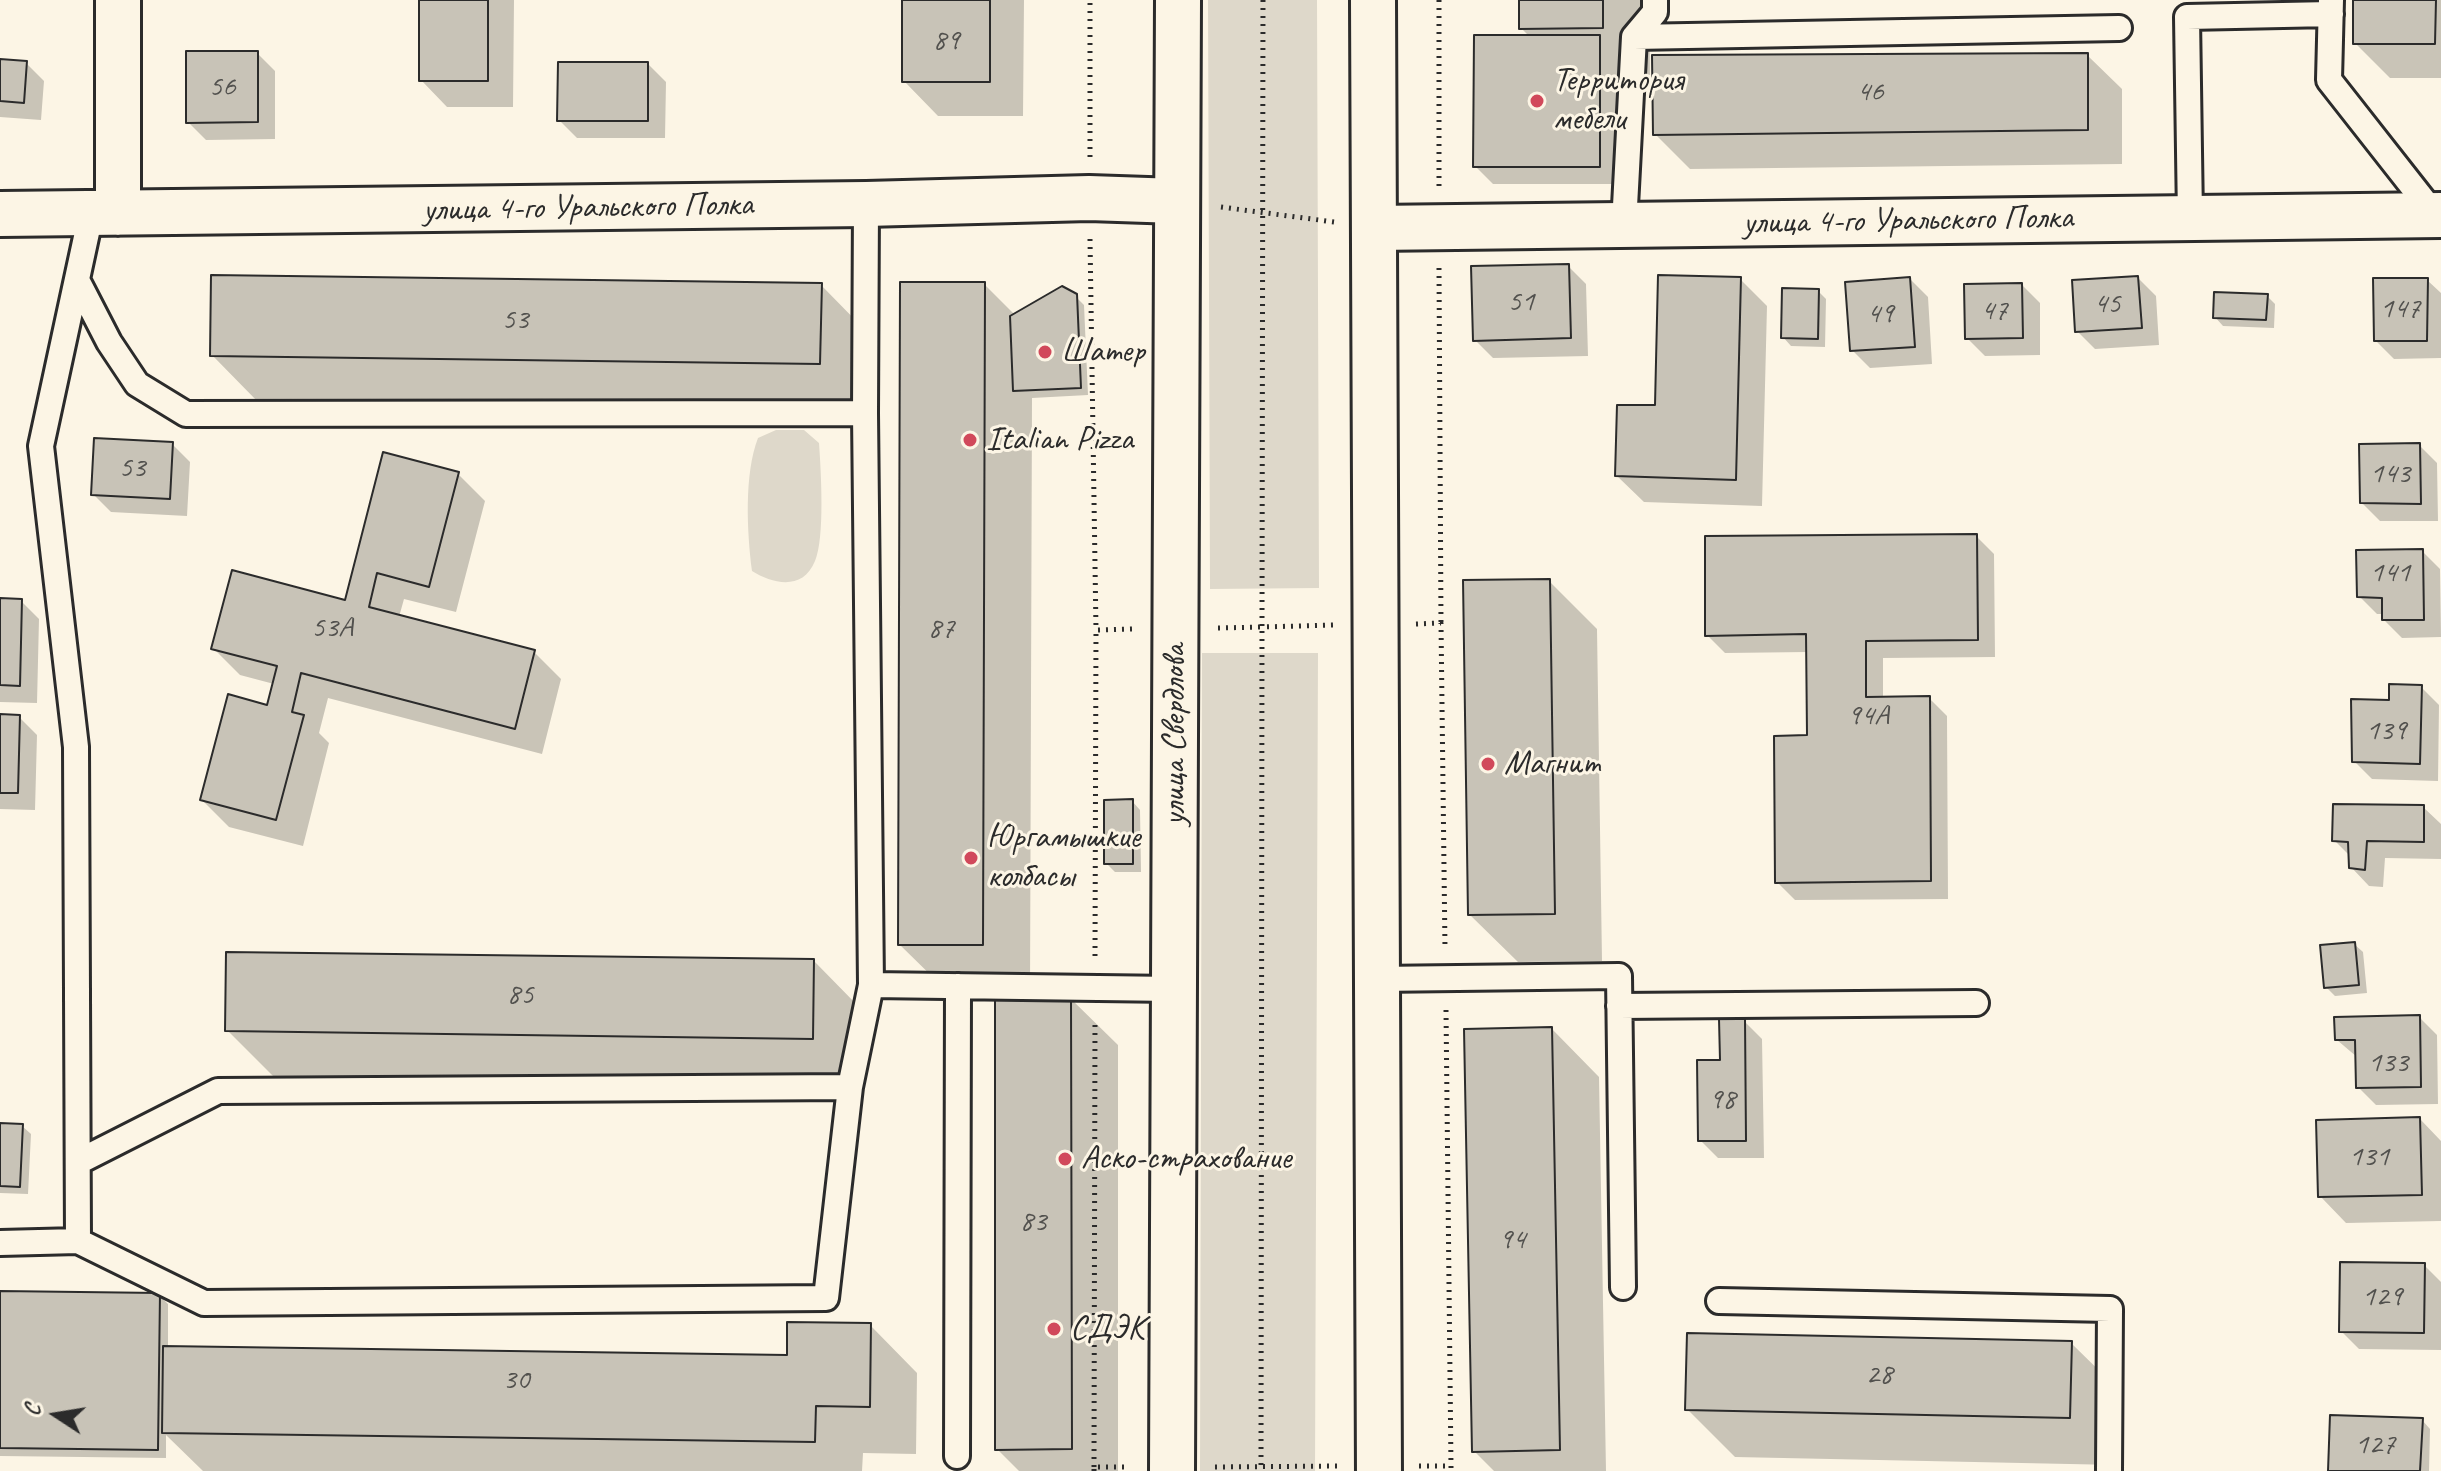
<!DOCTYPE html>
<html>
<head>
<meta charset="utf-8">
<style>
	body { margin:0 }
	#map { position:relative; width:2441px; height:1471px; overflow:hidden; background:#fcf5e5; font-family:Caveat,sans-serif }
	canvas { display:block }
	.north { position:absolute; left:16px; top:1375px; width:80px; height:80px; -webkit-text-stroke:6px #fcf5e5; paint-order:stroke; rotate:282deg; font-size:22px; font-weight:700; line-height:32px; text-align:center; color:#2b2b2b }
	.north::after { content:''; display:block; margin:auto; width:28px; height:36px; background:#2b2b2b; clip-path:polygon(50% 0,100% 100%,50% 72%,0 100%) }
</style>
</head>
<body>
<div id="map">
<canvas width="2441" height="1471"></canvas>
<div class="north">С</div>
</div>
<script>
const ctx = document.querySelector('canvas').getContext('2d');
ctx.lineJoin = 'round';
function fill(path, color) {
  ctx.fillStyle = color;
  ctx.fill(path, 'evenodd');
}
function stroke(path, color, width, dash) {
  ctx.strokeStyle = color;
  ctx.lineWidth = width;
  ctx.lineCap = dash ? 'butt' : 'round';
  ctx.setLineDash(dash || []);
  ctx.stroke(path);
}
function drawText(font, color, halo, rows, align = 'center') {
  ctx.font = font + ' Caveat,sans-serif';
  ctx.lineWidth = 6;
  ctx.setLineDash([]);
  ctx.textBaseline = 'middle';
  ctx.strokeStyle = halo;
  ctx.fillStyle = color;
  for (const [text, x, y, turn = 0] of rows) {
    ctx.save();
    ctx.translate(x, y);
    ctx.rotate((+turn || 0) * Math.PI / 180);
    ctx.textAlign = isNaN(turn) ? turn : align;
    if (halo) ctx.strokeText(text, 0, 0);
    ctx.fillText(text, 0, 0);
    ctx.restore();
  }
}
fill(new Path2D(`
	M1208,0H1317L1319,588L1210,589Z
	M776,430H804L819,443C821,471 825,538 815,561C803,591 773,584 752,571C747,532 744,474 758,438Z
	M1202,653H1318L1315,1471H1200Z`), '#ded8ca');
fill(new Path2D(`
	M421,0H514L513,107H447L421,80Z
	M904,0H1024L1023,116H938L904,81Z
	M1521,0H1649L1650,75H1617V184H1493L1475,166L1530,37L1521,28Z
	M2355,0H2441V78H2390L2355,43Z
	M257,53L275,71V139L206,140L188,122Z
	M2087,55L2122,89V164L1690,169L1655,134Z
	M0,61L26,63L44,81L41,120L0,117Z
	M648,64L666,82L665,138H577L559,120Z
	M1568,266L1586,284L1588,356L1493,358L1475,340Z
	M2138,278L2156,296L2159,345L2095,349L2077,331Z
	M1740,279L1767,306L1762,506L1644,502L1617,476L1657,408Z
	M1910,279L1928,297L1932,364L1870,368L1852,350Z
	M2427,280L2441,293V358L2394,359L2376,341Z
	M984,284L1015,315L1075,296L1084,305L1088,395L1032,398L1030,992H948L900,945Z
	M821,285L868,333L867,410L259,403L212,355Z
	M2022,285L2040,303V355L1985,356L1967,338Z
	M1818,291L1826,299L1825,347L1791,346L1783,337Z
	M2267,296L2275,304L2274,328L2223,326L2215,317Z
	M172,444L190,462L187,516L111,512L93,494Z
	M2419,445L2437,463L2438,521H2380L2362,503Z
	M458,474L485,501L456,612L404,599L399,617L534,652L561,679L542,754L328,698L319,733L329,743L303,846L229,827L202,800L268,707L274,684L240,675L213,648L346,602Z
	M1976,536L1994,554L1995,657L1883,658V698H1929L1947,716L1948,899L1795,900L1777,882L1809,737L1808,652L1725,653L1707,635Z
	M2422,551L2440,569L2441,637L2402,638L2384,620V614H2377L2359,596Z
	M1549,581L1597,629L1602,961L1518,962L1470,915Z
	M0,600L21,601L39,619L37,703L0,702Z
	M2421,687L2439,705L2438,781L2372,779L2354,761Z
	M0,716L19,717L37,735L35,810L0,809Z
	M1132,801L1140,810L1141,872H1115L1106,863Z
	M2423,807L2441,824V859L2385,858L2383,887L2369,886L2351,867V857L2334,840Z
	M2354,944L2363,952L2367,993L2335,996L2326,987Z
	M814,961L861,1009L860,1085L275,1078L227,1030Z
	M1070,998L1118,1045V1471H1019L997,1449Z
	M2419,1017L2437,1035L2438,1104L2376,1105L2358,1087L2357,1057L2337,1040Z
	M1744,1021L1762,1039L1764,1158H1718L1700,1140L1722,1062Z
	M1552,1029L1599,1077L1606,1471H1494L1474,1451Z
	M2420,1119L2441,1141V1221L2346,1223L2320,1196Z
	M0,1125L22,1126L31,1134L28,1194L0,1193Z
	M2424,1265L2441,1282V1350L2359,1349L2341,1331Z
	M0,1293L159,1295L168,1304V1348L789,1357L870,1325L917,1373L916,1454L863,1453L862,1471H203L166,1435V1458L0,1456Z
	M2071,1343L2119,1390L2117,1465L1735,1457L1687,1409Z
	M2422,1420L2430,1429L2429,1471H2330Z`), '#0003');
const building = new Path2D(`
	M419,0H488V81H419Z
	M902,0H990V82H902Z
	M1519,0H1603V28L1519,29Z
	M2353,0H2436L2435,44H2353Z
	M1474,35H1600V167H1473Z
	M186,51H258V122L186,123Z
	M2088,53V130L1653,135L1652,55Z
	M0,59L27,61L24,103L0,101Z
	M558,62H648V121H557Z
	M1569,264L1571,338L1473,341L1471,266Z
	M211,275L822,283L820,364L210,356Z
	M1658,275L1741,277L1736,480L1615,476L1617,405H1655Z
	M2138,276L2142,328L2075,332L2072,280Z
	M1910,277L1915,347L1850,351L1845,282Z
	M2373,278H2428L2427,341H2374Z
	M900,282H985L983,945H898Z
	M2022,283L2023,338L1965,339L1964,284Z
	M1062,286L1077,294L1081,388L1013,391L1010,316Z
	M1782,288L1819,289L1818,339L1781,338Z
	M2214,292L2268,294L2266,320L2213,318Z
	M94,438L173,442L170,499L91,495Z
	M2420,443L2421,504L2360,503L2359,444Z
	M383,452L459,472L429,587L377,573L369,607L535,650L515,729L301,673L292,712L304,715L276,820L200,800L228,694L267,705L277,666L211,649L232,570L345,600Z
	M1977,534L1978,640L1866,641V697L1930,696L1931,881L1775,883L1774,736L1807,735L1806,634L1705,636V536Z
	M2423,549L2424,620H2382V598L2357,597L2356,550Z
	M1550,579L1555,914L1468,915L1463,580Z
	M0,598L22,599L20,686L0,685Z
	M2389,684L2422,685L2420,764L2352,762L2351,699L2389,700Z
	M0,714L20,715L18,793H0Z
	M1133,799V864H1104V800Z
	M2333,804L2424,805V842L2367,841L2365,870L2349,868L2348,842L2332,841Z
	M2355,942L2359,985L2324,988L2320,945Z
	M226,952L814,959L813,1039L225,1031Z
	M995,996H1071L1072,1449L995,1450Z
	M2420,1015L2421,1087L2356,1088L2355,1040H2335L2334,1017Z
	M1719,1019H1745L1746,1141H1698L1697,1060H1720Z
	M1552,1027L1560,1450L1472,1452L1464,1029Z
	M2420,1117L2422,1195L2318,1197L2316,1120Z
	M0,1123L23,1124L20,1187L0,1186Z
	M2340,1262L2425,1263L2424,1333L2339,1332Z
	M0,1291L160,1293L158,1450L0,1448Z
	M787,1322L871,1323L870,1407L816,1406L815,1442L162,1433L163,1346L787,1355Z
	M1687,1333L2072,1341L2070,1418L1685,1410Z
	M2330,1415L2423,1418L2420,1471H2328Z`);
fill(building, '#c8c3b7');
stroke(building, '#2b2b2b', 2);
const service = new Path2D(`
	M2331,0L2329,80L2435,215
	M1634,37L1655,12V0
	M866,204L865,413L871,985L1174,989
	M2190,218L2187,17L2331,14
	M1624,225L1634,37L2119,28
	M77,280L109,342L137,384L186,414L865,413
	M1377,979L1619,976L1623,1287
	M1619,1006L1976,1003
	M78,1162L218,1091L850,1087
	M78,1241L204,1303L826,1298L850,1087L871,985
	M0,1243L78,1241L76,747L41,446L91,214
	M1719,1301L2110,1309L2109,1471
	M957,1456L958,986`);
const minor = new Path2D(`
	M118,0V213
	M0,214L866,204L1089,198L1177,201
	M1374,228L2441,215`);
const secondary = new Path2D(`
	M1373,0L1379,1471
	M1172,1471L1178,0`);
stroke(service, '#2b2b2b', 30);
stroke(minor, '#2b2b2b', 50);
stroke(secondary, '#2b2b2b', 50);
stroke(new Path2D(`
	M1263,0L1262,627L1334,625
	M1439,0V186
	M1090,157V0
	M1221,207L1334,222
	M1090,239L1096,630
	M1439,268L1441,623
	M1416,624L1441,623L1445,948
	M1218,628L1262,627L1261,1466
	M1095,956L1096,630L1132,629
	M1446,1010L1451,1466
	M1419,1466H1451V1471
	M1094,1467L1095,1022
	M1215,1467L1337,1466
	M1094,1471V1467H1129`), '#2b2b2b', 5, [2, 6]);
stroke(service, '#fcf5e5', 24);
stroke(minor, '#fcf5e5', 44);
stroke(secondary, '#fcf5e5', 44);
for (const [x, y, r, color] of [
	[1537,101,8,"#d1495b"],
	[1045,352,8,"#d1495b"],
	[970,440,8,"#d1495b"],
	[1488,764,8,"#d1495b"],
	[971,858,8,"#d1495b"],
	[1065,1159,8,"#d1495b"],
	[1054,1329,8,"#d1495b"]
]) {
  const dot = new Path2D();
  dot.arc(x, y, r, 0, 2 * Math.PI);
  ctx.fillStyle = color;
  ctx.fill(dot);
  stroke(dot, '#fcf5e5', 3);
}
drawText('30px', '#52514e', null, [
	["89",946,41],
	["56",222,87],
	["46",1870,92],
	["51",1521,302],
	["45",2107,304],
	["147",2400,309],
	["47",1994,311],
	["49",1880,314],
	["53",515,320],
	["53",132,468],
	["143",2390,474],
	["141",2390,573],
	["53А",332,628],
	["87",941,629],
	["94А",1868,716],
	["139",2386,731],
	["85",520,995],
	["133",2388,1063],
	["98",1722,1100],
	["131",2369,1157],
	["83",1033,1222],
	["94",1512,1240],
	["129",2382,1297],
	["28",1879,1375],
	["30",516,1380],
	["127",2375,1445]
]);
drawText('34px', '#2b2b2b', '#fcf5e5', [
	["Территория",1553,81],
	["мебели",1553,120],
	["Шатер",1061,352],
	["Italian Pizza",986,440],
	["Магнит",1504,764],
	["Юргамышкие",987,838],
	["колбасы",987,877],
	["Аско-страхование",1081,1159],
	["СДЭК",1070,1329]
], 'left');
drawText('34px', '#2b2b2b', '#fcf5e5', [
	["улица 4-го Уральского Полка",588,208,-1],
	["улица 4-го Уральского Полка",1908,221,-1],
	["улица Свердлова",1175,735,-90]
]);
</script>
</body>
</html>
